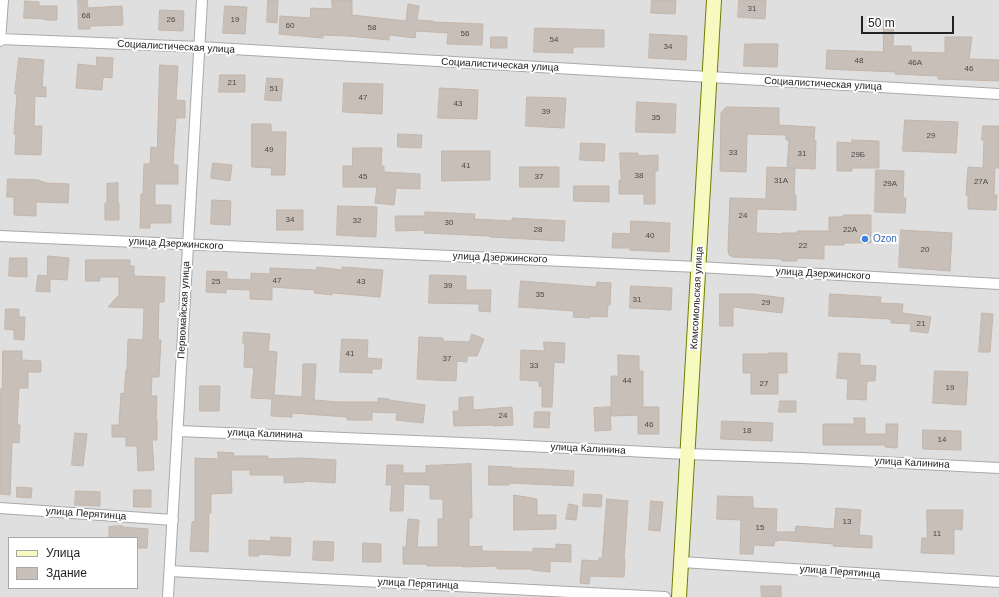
<!DOCTYPE html>
<html>
<head>
<meta charset="utf-8">
<style>
	body { margin:0 }
	#map { position:relative; width:999px; height:597px; overflow:hidden; background:#f2efe9; font-family:Helvetica,sans-serif }
	canvas { display:block }
	.legend { position:absolute; left:8px; top:537px; width:130px; height:52px; box-sizing:border-box; background:#fff; border:1px solid #a7a7a7; margin:0; padding:5px 7px; list-style:none; font-size:12px; color:#222 }
	.legend li { display:flex; align-items:center; gap:8px; height:20px }
	.legend b { width:20px; border:1px solid #a7a7a7 }
	.scale { position:absolute; left:861px; top:16px; width:93px; height:18px; box-sizing:border-box; border:2px solid #222; border-top:0; padding-left:5px; font-size:12px; line-height:14px; white-space:nowrap; color:#222; -webkit-text-stroke:3px #fff; paint-order:stroke }
</style>
</head>
<body>
<div id="map">
<canvas width="999" height="597"></canvas>
<ul class="legend">
<li><b style="height:5px;background:#f7fabf"></b>Улица</li>
<li><b style="height:11px;background:#c7bfb8"></b>Здание</li>
</ul>
<div class="scale">50 m</div>
</div>
<script>
const ctx = document.querySelector('canvas').getContext('2d');
ctx.lineJoin = 'round';
function fill(path, color) {
  ctx.fillStyle = color;
  ctx.fill(path, 'evenodd');
}
function stroke(path, color, width, dash) {
  ctx.strokeStyle = color;
  ctx.lineWidth = width;
  ctx.lineCap = dash ? 'butt' : 'round';
  ctx.setLineDash(dash || []);
  ctx.stroke(path);
}
function drawText(font, color, halo, rows, align = 'center') {
  ctx.font = font + ' Helvetica,sans-serif';
  ctx.lineWidth = 4;
  ctx.setLineDash([]);
  ctx.textBaseline = 'middle';
  ctx.strokeStyle = halo;
  ctx.fillStyle = color;
  for (const [text, x, y, turn = 0] of rows) {
    ctx.save();
    ctx.translate(x, y);
    ctx.rotate((+turn || 0) * Math.PI / 180);
    ctx.textAlign = isNaN(turn) ? turn : align;
    if (halo) ctx.strokeText(text, 0, 0);
    ctx.fillText(text, 0, 0);
    ctx.restore();
  }
}
fill(new Path2D(`
	M0,0H999V597H0ZM9,538H137V588H9Z`), '#e0dfdf');
const building = new Path2D(`
	M78,0H87L88,8L122,6L123,25L90,26V29H79Z
	M268,0H278L277,23L267,22Z
	M332,0H352V15L406,21L408,4L419,6L417,20L433,21V22L483,24L482,45L447,44L448,33L416,31L415,38L389,35V40L348,36L323,35V38L279,34L280,16L310,18L311,8L332,9Z
	M652,0H676L675,14L651,13Z
	M739,0H766L765,19L738,17Z
	M25,1L39,2V6H57V20H45V19L24,18Z
	M225,6L247,7L245,34L223,33Z
	M160,10L184,11L183,31L159,30Z
	M884,20H894L893,46H911V52L945,53V37H972L969,59L999,60V81L938,79V76L895,74L896,72L826,69L827,50L883,52Z
	M535,28L604,30V47H573V53L534,52Z
	M650,34L687,36L686,60L649,58Z
	M491,37H507V48H491Z
	M745,44H778L777,67L744,66Z
	M97,57L113,58L112,78L103,77L102,90L76,88L78,64L96,66Z
	M19,58L44,60L42,87H46V97L35,96L34,126H42L41,155L15,154L16,134H14L17,94H15Z
	M160,65L178,66L176,100L185,101V118H176L173,165H178V184H155V205H171V223H150V228H140L141,194H143L144,164H150L151,147L157,148Z
	M220,75H245V92H219Z
	M267,78L283,79L281,101L265,100Z
	M344,83L383,84L382,114L343,112Z
	M440,88L478,90L477,119L438,118Z
	M527,97L566,98L564,128L526,126Z
	M637,102L676,104L675,133L636,132Z
	M727,107L779,108V125L815,127L814,141H816L815,169L795,168L794,195H796V210L757,209L756,233L782,234V233H797V231H829V217H843V215H871V243H844V245H824V259L797,258V261H782V259L733,257L729,255L728,250L730,198L766,199L767,167L794,168H787L789,140H786V135L747,134L746,172L720,171L721,113L724,109Z
	M905,120L958,122L956,153L903,151Z
	M252,124H271V132H286L285,175H271L272,168L252,167Z
	M983,126H999V168H995L994,195H997L996,210L968,209V195H966L968,167L983,168L984,140H982Z
	M398,134L422,135L421,148L398,147Z
	M852,140L879,141V168H852V171H837V142L852,143Z
	M581,143L605,144L604,161L580,160Z
	M353,148H382L381,166H384V172L420,174V189L396,188L394,205L375,203L377,187H343V166H352Z
	M442,151H490V180L442,181Z
	M620,153H638V156L658,155V171H655V204H644V194H619V180H621Z
	M213,163L232,165L230,181L211,178Z
	M520,167H559V187H520Z
	M876,170L904,171L903,198H906L905,213L875,212Z
	M8,179L38,180L46,183L69,184L68,203L36,202V216L14,215V197H7Z
	M118,183V203H119V220H105V203H107V184Z
	M574,186H609V202L574,201Z
	M212,200L231,201L230,225L211,224Z
	M338,206L377,207L376,237L337,235Z
	M277,210H303V230H277Z
	M425,212L475,214L474,219L512,221V218L565,221L564,241L490,237V236L424,233V230L396,231L395,216H425Z
	M631,221L670,223L669,252L630,250V248H612L613,233L630,234Z
	M901,230L952,233L950,271L899,267Z
	M48,256L69,258L67,280L50,279V292L36,291L38,275L47,276Z
	M10,258H27V277L9,276Z
	M86,260H130V266H134V276L165,277L164,302H159L158,340H161L159,377H152L151,396H157L156,420H157V440H152L154,470L138,471L137,446H126V437H112V425H119L121,393L124,394L126,370H127L128,339L143,340L144,308L108,307L119,295V277H100V281H86Z
	M317,267L342,270V267L383,270L380,297L332,293V295L314,293L315,290L272,287V300L250,299V290L226,289V293L206,292L207,271L227,272V279L251,280V273L270,274V268L317,270Z
	M430,275L466,276V290H491L490,312L479,311V304L429,303Z
	M521,281L596,287L597,282L611,283L610,305H608L607,317L590,316V318L573,317L574,311L519,307Z
	M631,286L672,288L671,310L630,308Z
	M720,294H754L784,298L782,313L733,307V326H720Z
	M830,294L881,297L880,303L903,304L902,313L931,317L928,333L910,331L911,324L891,323V319L829,316Z
	M6,309H19V317H25L24,340L14,339V330L5,329Z
	M982,313L993,314L990,352H979Z
	M244,332L270,334L268,351L277,352L274,395L302,397L303,364H316L314,400L339,402H378V398L389,399V400L425,405L423,423L396,420L397,413L372,412V420H347V417L292,413V417L271,416L272,399L251,398L254,368L244,367L245,343H243Z
	M472,334L484,339L477,356H467V362L457,361L456,381L417,379L419,337L443,338V341L469,342Z
	M342,339L368,340L367,358L382,359L381,369H372V373L340,372Z
	M544,342L565,343L564,363L554,362L552,407H542V387L539,386V381L520,380L521,350L544,351Z
	M3,351H22V360L41,361V372H28V388H19L17,425H20L19,443L12,442L10,495L0,494V389H2Z
	M768,353H787V373H778V394H751V373H743V354H768Z
	M839,353L860,354V365L876,366L875,381H867L866,400L847,399L848,379L837,378Z
	M618,355L639,356V371H643V407H659V434H638V415L611,416V376H618Z
	M935,371L968,372L966,405L933,403Z
	M200,386H220L219,411H200Z
	M473,397V410L512,407L513,425L494,426V425L454,426L453,411H459V398Z
	M780,401H796V412H779Z
	M610,407L611,430L595,431L594,408Z
	M535,412H550L549,428L534,427Z
	M854,418H865V434H886V424H898L897,448L885,447V445H823V424H854Z
	M722,421L773,423L772,441L721,439Z
	M923,430L961,431V450L923,449Z
	M75,433L87,434L83,466L72,465Z
	M218,452L234,453L233,456H268V459L302,458L336,460L335,483L305,481V482L284,483V475H250V470H231L232,493L211,494V513H209L208,552L190,551L192,522L195,521V458L218,459Z
	M471,464L472,518H469V547L482,546V551L533,552V548L556,549V544L571,545V562L550,561V572L532,570V569H497V566L463,567V566H427V564H403V547H406L408,519L419,520L417,547H438V519H443V499H430V485L404,484L403,511H390L392,485H386L387,465H403V473H426V466Z
	M489,466L512,467V468L543,469L574,471L573,486L510,483L509,485H489Z
	M17,487L32,488L31,498L17,497Z
	M134,490H151V507H134Z
	M76,491L100,492V506L75,505Z
	M584,494L602,495L601,507L583,506Z
	M514,495L537,499V515H556V529L514,530Z
	M718,496L753,497V508L777,509L776,532H795L796,526L834,529L836,508L861,510L859,535L872,536V548L833,546L834,544L778,540V541H775L774,546L754,545L753,554H740L741,520L717,519Z
	M607,499L628,501L624,559H625L624,577L590,576L589,584L580,583L582,560L599,561V558H602Z
	M651,501L663,502L660,531L649,530Z
	M569,504L578,506L576,520L566,519Z
	M927,510H963L962,530L954,529V554L921,553L922,538H927Z
	M122,526V527L148,529L147,548H137V538H109V527Z
	M271,537L291,538L290,556L259,554V556H249V540L271,541Z
	M314,541L334,542L333,561L313,560Z
	M363,543L381,544V562H363Z
	M761,586H781V597H762Z`);
fill(building, '#c7bfb8');
stroke(building, '#c4b6ab', 1);
const street = new Path2D(`
	M0,39L199,47L999,94
	M0,41L3,0
	M0,236L698,267L999,284
	M178,431L487,444L688,454L802,458L999,468
	M0,508L173,520
	M681,562L999,582
	M170,571L665,597
	M168,597L202,0`);
const secondary = new Path2D(`
	M679,597L714,0`);
stroke(street, '#a9a9a9', 12);
stroke(secondary, '#707d05', 16);
stroke(street, '#fff', 10);
stroke(secondary, '#f7fabf', 14);
for (const [x, y, r, color] of [
	[865,239,4,"#3f7fe0"]
]) {
  const dot = new Path2D();
  dot.arc(x, y, r, 0, 2 * Math.PI);
  ctx.fillStyle = color;
  ctx.fill(dot);
  stroke(dot, '#fff', 1.5);
}
drawText('8px', '#4b4948', null, [
	["31",752,9],
	["68",86,16],
	["26",171,20],
	["19",235,20],
	["60",290,26],
	["58",372,28],
	["56",465,34],
	["54",554,40],
	["34",668,47],
	["48",859,61],
	["46А",915,63],
	["46",969,69],
	["21",232,83],
	["51",274,89],
	["47",363,98],
	["43",458,104],
	["39",546,112],
	["35",656,118],
	["29",931,136],
	["49",269,150],
	["33",733,153],
	["31",802,154],
	["29Б",858,155],
	["41",466,166],
	["38",639,176],
	["45",363,177],
	["37",539,177],
	["31А",781,181],
	["27А",981,182],
	["29А",890,184],
	["24",743,216],
	["34",290,220],
	["32",357,221],
	["30",449,223],
	["28",538,230],
	["22А",850,230],
	["40",650,236],
	["22",803,246],
	["20",925,250],
	["47",277,281],
	["25",216,282],
	["43",361,282],
	["39",448,286],
	["35",540,295],
	["31",637,300],
	["29",766,303],
	["21",921,324],
	["41",350,354],
	["37",447,359],
	["33",534,366],
	["44",627,381],
	["27",764,384],
	["19",950,388],
	["24",503,416],
	["46",649,425],
	["18",747,431],
	["14",942,440],
	["13",847,522],
	["15",760,528],
	["11",937,534]
]);
drawText('10px', '#222', '#fff', [
	["Социалистическая улица",176,47,3],
	["Социалистическая улица",500,65,3],
	["Социалистическая улица",823,84,3],
	["улица Дзержинского",176,244,3],
	["улица Дзержинского",500,258,2],
	["улица Дзержинского",823,274,3],
	["Комсомольская улица",697,298,-87],
	["Первомайская улица",184,310,-87],
	["улица Калинина",265,434,2],
	["улица Калинина",588,449,3],
	["улица Калинина",912,463,3],
	["улица Перятинца",86,514,4],
	["улица Перятинца",840,572,4],
	["улица Перятинца",418,584,3]
]);
drawText('10px', '#366cbe', '#fff', [
	["Ozon",873,239]
], 'left');
</script>
</body>
</html>
